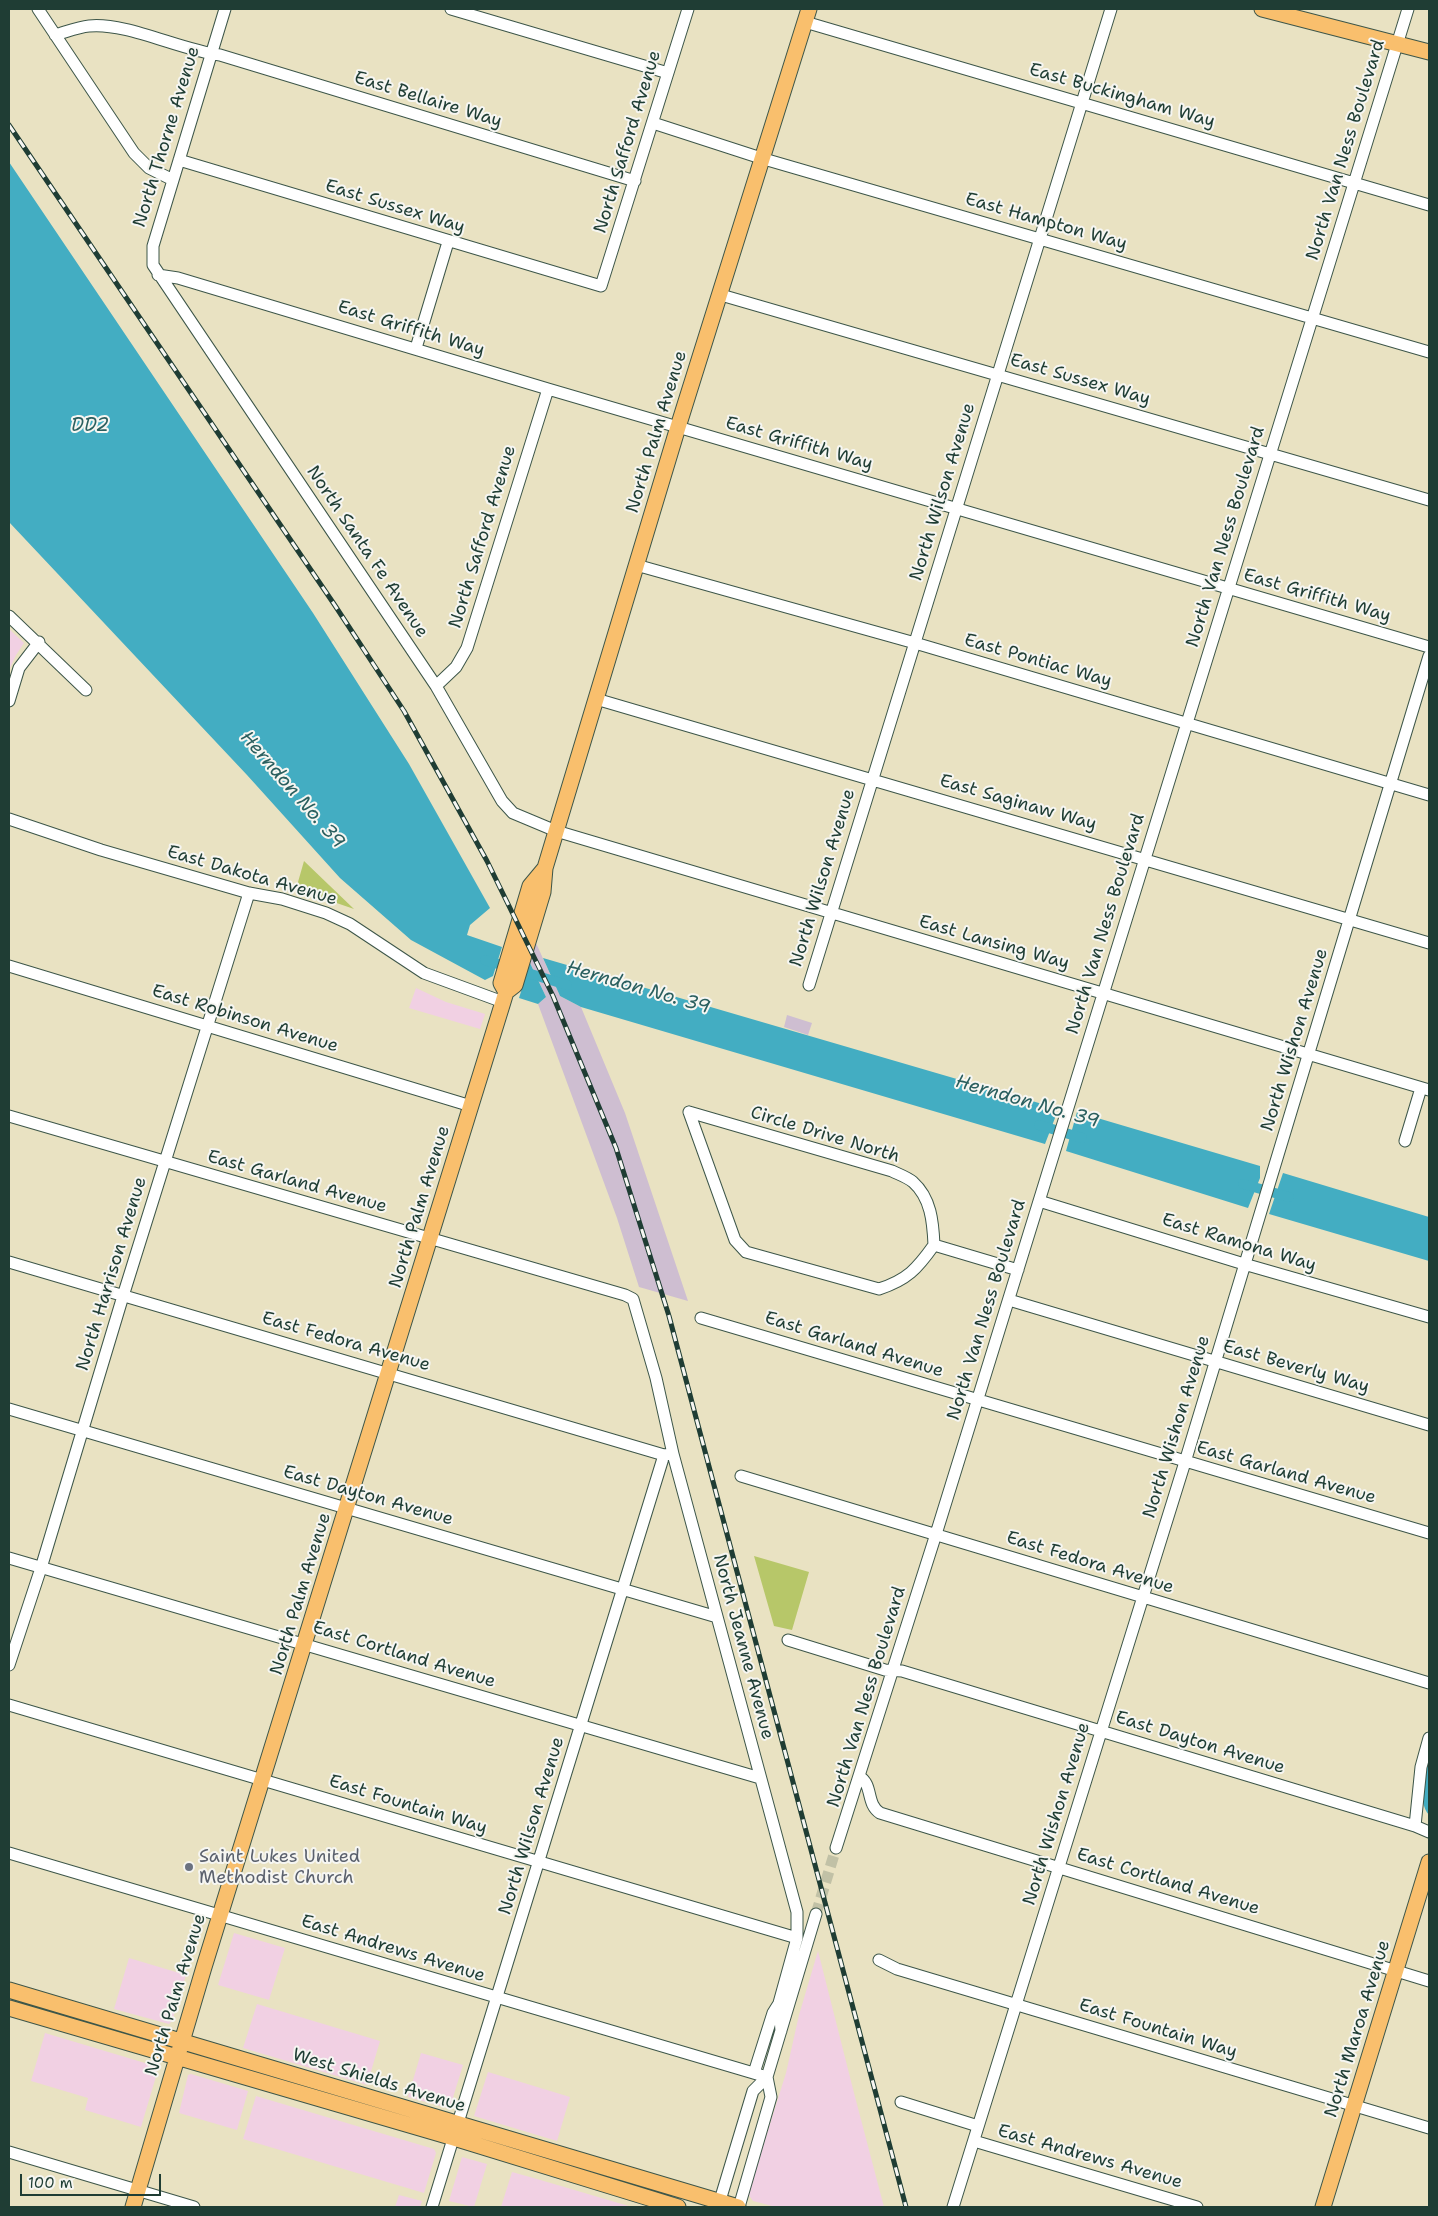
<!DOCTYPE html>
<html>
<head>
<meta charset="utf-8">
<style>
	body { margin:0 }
	#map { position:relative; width:1438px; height:2216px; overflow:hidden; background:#e9e2c2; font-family:"Shantell Sans",sans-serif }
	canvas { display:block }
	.frame { position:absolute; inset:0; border:10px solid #1f3d34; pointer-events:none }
	.scale { position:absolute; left:20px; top:2174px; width:141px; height:22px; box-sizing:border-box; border:2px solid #1f3d34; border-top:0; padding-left:6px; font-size:15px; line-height:18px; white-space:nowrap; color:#1f3d34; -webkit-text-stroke:4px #f6f6f2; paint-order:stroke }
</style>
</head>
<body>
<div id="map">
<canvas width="1438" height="2216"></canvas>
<div class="frame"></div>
<div class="scale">100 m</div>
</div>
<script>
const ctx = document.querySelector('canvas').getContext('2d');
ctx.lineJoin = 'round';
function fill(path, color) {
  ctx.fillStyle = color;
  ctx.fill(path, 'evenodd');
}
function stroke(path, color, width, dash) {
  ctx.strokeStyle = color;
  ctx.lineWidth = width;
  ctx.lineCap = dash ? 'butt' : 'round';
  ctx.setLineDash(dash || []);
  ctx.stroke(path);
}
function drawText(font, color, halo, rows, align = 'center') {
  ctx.font = font + ' "Shantell Sans",sans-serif';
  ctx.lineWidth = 4;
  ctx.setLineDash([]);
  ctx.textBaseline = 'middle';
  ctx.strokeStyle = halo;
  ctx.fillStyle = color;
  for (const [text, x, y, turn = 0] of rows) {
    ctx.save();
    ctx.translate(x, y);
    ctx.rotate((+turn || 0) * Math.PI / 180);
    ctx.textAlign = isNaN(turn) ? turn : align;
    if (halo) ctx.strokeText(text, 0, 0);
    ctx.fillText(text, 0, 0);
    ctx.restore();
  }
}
fill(new Path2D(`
	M9,629L24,643L16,655L9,670Z
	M416,988L446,1002L485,1014L480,1029L409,1008Z
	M234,1933L285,1948L269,2000L218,1985Z
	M818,1951L854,2093L884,2207H776L753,2201L748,2194L786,2073L799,2015Z
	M129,1958L186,1975L172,2021L169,2024L114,2009Z
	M257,2004L380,2041L367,2085L243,2048Z
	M45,2033L155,2066L157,2073L141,2127L85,2110L88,2098L31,2081Z
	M421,2053L463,2065L450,2107L448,2108L408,2097Z
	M488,2072L570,2097L557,2141L474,2116Z
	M191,2074L248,2091L237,2130L179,2113L188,2075Z
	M256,2096L434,2149L436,2153L424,2193L243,2139Z
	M462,2157L487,2164L474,2207L449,2201Z
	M512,2172L537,2179L632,2207H501Z
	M399,2195L422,2201L420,2207H395Z`), '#f1d0e3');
fill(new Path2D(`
	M536,943L560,996L581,1007L625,1113L688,1301L639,1287L617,1218L538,1004L546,997L530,963Z
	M787,1015L812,1023L808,1035L784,1027Z`), '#cebed1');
fill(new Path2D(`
	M304,861L354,909L296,889Z
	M754,1556L809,1572L792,1630L774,1626Z`), '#b7c769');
fill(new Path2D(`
	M9,162L313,613L409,764L490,908L470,925L467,935L502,947L493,976L485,980L411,940L340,878L247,775L9,522Z
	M543,958L1056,1108L1055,1118L1045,1144L581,1007L560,996Z
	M530,963L546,997L538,1004L519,998Z
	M1077,1112L1260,1166V1178L1248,1208L1066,1151Z
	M1283,1173L1429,1217V1261L1269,1214Z
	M1429,1756V1815C1417,1801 1424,1773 1429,1756Z`), '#43adc2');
stroke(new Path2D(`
	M485,960L567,985
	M1039,1125L1082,1138
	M1243,1184L1289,1197`), '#43adc2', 10);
stroke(new Path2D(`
	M816,1914L836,1848`), '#c1c1a6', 11, [11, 5.5]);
const minor = new Path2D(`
	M38,9L134,153L149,168L173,180
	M225,9L153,246V265L436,686L502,801L513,813L556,831L1429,1090
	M451,9L668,73
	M805,22L1429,205
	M55,35C66,32 78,27 89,26C126,22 180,50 220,55L635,181
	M653,123L764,159L1429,352
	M179,160L601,286L688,9
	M158,275L178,278L548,389L1429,647
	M721,295L1429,500
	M416,348L448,242
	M636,565L915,643L1429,795
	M9,616L86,690
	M436,686L456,667L467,648L548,389
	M596,699L1429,943
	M9,701L19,668L39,642
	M9,819L101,850L249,893L282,899L326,913L350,924L424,973L503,1002
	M9,966L471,1106
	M809,985L1111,9
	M689,1112L735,1240L746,1252L879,1289C907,1280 917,1269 934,1245
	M689,1112L892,1171C898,1174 907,1177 913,1182C931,1198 933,1222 934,1245
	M9,1116C214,1177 420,1234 625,1295L633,1299L656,1378L673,1454L797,1912V1938L779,2003L781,2031
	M1405,1141L1421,1088
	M1039,1201L1244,1264L1429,1317
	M934,1245L1018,1270
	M9,1262L664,1455L671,1454
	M1009,1300L1429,1425
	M701,1318L1429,1533
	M9,1409L717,1617
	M741,1476L1429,1683
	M9,1558L760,1778
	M788,1640L885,1670L902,1671L1415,1826L1429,1832
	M9,1665L41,1568L123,1296L249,893
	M9,1705L797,1938
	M860,1777C873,1785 866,1804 880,1813L1429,1981
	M1415,1826L1421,1767L1429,1738
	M836,1848L936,1534L1408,9
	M9,1853L767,2077
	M879,1960L897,1969L1429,2128
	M754,2073L773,2013L778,2005
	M901,2102L978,2126
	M974,2141L1197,2207
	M9,2152L194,2207
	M432,2207L664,1455
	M718,2207L753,2091L767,2077
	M739,2207L771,2097L767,2077L816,1914
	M953,2207L1185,1462L1429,656`);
const major = new Path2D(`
	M1262,9L1429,52
	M506,992L501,983L530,886L545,868
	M9,1990L738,2207
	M9,2008L454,2138L678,2207
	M133,2207L204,1967L503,1002L506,992L515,985L543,892L545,868L678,427L809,9
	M1323,2207L1429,1862`);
stroke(minor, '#3d5649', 13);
stroke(major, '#3d5649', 17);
stroke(minor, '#fff', 11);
stroke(major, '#f9bf6d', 15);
const rail = new Path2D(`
	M9,125L334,604L404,711L487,861L553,996L616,1148L669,1316L906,2207`);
stroke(rail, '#1f3d34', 5);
stroke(rail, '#f6f6f2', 3, [9]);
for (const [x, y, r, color] of [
	[189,1867,5,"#6b7280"]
]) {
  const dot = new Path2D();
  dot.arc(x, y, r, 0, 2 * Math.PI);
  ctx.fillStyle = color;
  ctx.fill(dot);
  stroke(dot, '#f6f6f2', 2);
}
drawText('18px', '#1f3d34', '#f6f6f2', [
	["East Buckingham Way",1122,96,16],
	["East Bellaire Way",428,100,17],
	["North Thorne Avenue",167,137,-73],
	["North Safford Avenue",628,142,-73],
	["North Van Ness Boulevard",1346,150,-73],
	["East Sussex Way",395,207,17],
	["East Hampton Way",1046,222,16],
	["East Griffith Way",411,329,17],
	["East Sussex Way",1080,380,16],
	["North Palm Avenue",657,432,-73],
	["East Griffith Way",799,444,16],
	["North Wilson Avenue",943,492,-73],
	["North Safford Avenue",483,537,-73],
	["North Van Ness Boulevard",1226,537,-73],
	["North Santa Fe Avenue",367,552,56],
	["East Griffith Way",1317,596,16],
	["East Pontiac Way",1038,661,16],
	["East Saginaw Way",1018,803,16],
	["East Dakota Avenue",252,876,16],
	["North Wilson Avenue",823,878,-73],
	["North Van Ness Boulevard",1106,924,-73],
	["East Lansing Way",994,943,16],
	["East Robinson Avenue",245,1019,17],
	["North Wishon Avenue",1295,1040,-73],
	["Circle Drive North",825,1135,17],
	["East Garland Avenue",297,1182,16],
	["North Palm Avenue",420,1207,-73],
	["East Ramona Way",1239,1243,17],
	["North Harrison Avenue",112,1274,-73],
	["North Van Ness Boulevard",987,1310,-73],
	["East Fedora Avenue",346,1342,16],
	["East Garland Avenue",854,1345,17],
	["East Beverly Way",1296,1367,16],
	["North Wishon Avenue",1177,1427,-73],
	["East Garland Avenue",1286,1473,16],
	["East Dayton Avenue",368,1496,16],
	["East Fedora Avenue",1090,1563,17],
	["North Palm Avenue",301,1594,-73],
	["North Jeanne Avenue",743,1647,75],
	["East Cortland Avenue",404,1655,17],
	["North Van Ness Boulevard",867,1697,-73],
	["East Dayton Avenue",1200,1743,17],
	["East Fountain Way",408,1805,17],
	["North Wishon Avenue",1057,1814,-73],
	["North Wilson Avenue",532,1826,-73],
	["East Cortland Avenue",1168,1882,17],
	["East Andrews Avenue",393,1949,17],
	["North Palm Avenue",176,1995,-73],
	["East Fountain Way",1158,2029,17],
	["North Maroa Avenue",1358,2029,-73],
	["West Shields Avenue",379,2081,17],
	["East Andrews Avenue",1090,2157,16]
]);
drawText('18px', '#5b616d', '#f6f6f2', [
	["Saint Lukes United",199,1857],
	["Methodist Church",199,1878]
], 'left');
drawText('italic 19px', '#2a5f5f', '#f6f6f2', [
	["DD2",90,426],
	["Herndon No. 39",292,790,49],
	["Herndon No. 39",638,988,16],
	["Herndon No. 39",1027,1102,16]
]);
</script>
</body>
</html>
